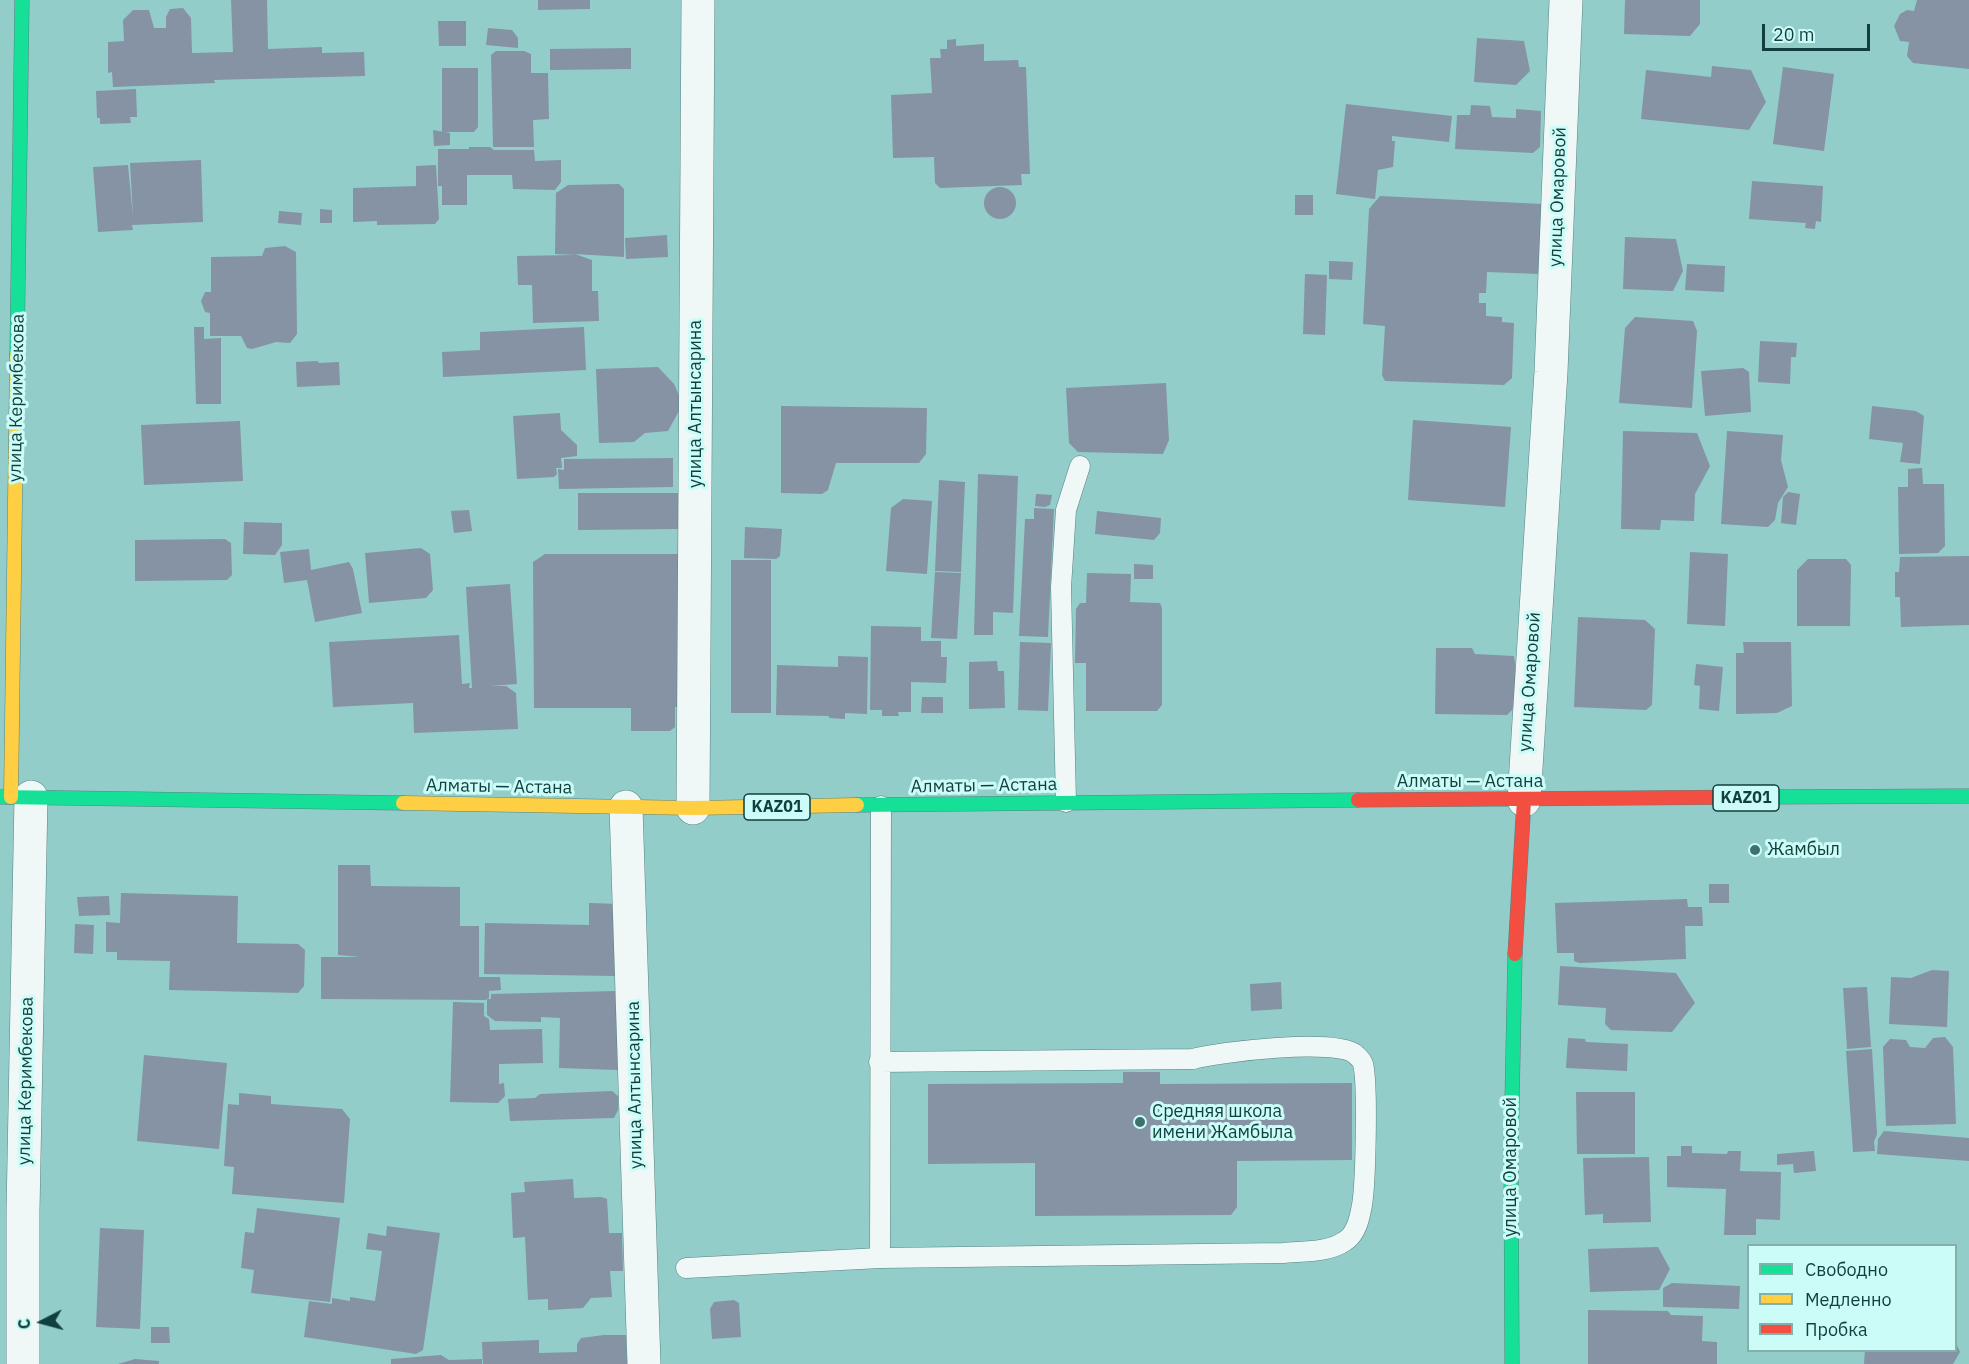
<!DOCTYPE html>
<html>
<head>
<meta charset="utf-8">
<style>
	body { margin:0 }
	#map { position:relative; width:1969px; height:1364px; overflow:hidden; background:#93cdc9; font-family:"IBM Plex Sans",sans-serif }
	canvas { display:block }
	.legend { position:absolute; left:1747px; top:1244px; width:210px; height:108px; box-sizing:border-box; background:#ccfcf8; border:2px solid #81b0ad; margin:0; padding:8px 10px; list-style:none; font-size:18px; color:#113f3d }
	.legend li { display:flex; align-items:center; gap:12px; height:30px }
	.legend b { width:30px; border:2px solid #81b0ad }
	.north { position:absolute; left:12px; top:1292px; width:60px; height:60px; -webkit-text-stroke:4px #ccfcf8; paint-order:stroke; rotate:264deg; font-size:16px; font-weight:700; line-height:24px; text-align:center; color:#113f3d }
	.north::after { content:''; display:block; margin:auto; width:21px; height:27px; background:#113f3d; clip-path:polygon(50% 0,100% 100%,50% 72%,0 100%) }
	.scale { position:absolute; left:1762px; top:24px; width:108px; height:27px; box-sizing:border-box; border:3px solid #113f3d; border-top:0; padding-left:8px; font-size:18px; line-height:21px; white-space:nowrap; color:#113f3d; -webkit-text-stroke:4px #ccfcf8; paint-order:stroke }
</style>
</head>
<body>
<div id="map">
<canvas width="1969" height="1364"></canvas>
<ul class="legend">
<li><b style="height:8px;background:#16e098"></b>Свободно</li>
<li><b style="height:8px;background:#ffcf43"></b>Медленно</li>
<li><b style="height:8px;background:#f24e42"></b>Пробка</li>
</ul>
<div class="north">С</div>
<div class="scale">20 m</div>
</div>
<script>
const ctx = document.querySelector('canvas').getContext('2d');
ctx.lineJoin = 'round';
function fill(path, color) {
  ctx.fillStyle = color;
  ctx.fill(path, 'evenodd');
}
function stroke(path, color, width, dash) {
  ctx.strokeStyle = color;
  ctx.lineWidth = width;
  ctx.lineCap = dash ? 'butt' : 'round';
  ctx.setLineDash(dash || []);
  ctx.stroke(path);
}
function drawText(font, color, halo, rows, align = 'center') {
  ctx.font = font + ' "IBM Plex Sans",sans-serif';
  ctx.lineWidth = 6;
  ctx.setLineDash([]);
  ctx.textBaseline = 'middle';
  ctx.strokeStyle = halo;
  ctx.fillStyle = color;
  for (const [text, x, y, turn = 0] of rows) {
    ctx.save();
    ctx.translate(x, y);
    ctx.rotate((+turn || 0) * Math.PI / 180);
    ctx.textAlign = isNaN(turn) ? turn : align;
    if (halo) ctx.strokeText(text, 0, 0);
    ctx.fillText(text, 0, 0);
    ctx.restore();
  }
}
fill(new Path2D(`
	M231,0H267L268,49L322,47V53L364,52L365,76L214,80L215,83L113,87L112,72L108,73V42L124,41L123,20L133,10H149L154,28H166V17L170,9L183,8L191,18L192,53L233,52Z
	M538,0H590V9L538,10Z
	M1625,0H1700V24L1690,36L1624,34Z
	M1917,0H1969V69L1913,63L1907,56L1909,42L1900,41L1894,26L1900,14L1907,10L1914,11Z
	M438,21H466V46H439Z
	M488,28L512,30L518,38V48L486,45Z
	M1477,38L1524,41L1530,71L1516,85L1474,82Z
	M956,39V46L984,44V61L1018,60L1019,67H1026L1030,174H1021L1022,185L940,188L935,183L934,157L893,158L891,95L932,93L930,58H941L940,49H947V40Z
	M631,48V69L550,70V49Z
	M496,51H524L531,54V73H548L549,119L533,120L534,147H493L491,55Z
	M1712,66L1751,70L1766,102L1749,130L1641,119L1646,70L1711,77Z
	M1783,67L1834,74L1824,151L1773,144Z
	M442,68H478V127L474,132H442Z
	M136,89L137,117H130L131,123L100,124V118H97L96,91Z
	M1346,104L1452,116L1449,142L1392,136V141H1395L1393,167L1378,170L1375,199L1336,194Z
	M1471,105L1490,106L1492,117L1516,118V109L1541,111L1540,147L1533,153L1455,149L1457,115H1470Z
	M433,130L450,133V145L434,146Z
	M469,147H490L494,150H534L535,161L561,160V182L555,190L513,189L512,175H467V205H442V186H438V149H469Z
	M201,160L203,222L132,225L133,230L98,232L93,167L128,165L133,217L130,163Z
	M436,165L439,219L435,224L377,225V221L353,222V188L416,186V166Z
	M1752,181L1823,186L1821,222L1816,221L1815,229L1805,228L1806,223L1749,219Z
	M619,184L624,189V257L575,254L592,260V291H598L599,321L533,323L532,285H518L517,256L575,255L555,254L556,193L568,185Z
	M984 203a16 16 0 1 1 32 0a16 16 0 1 1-32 0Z
	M1295,195H1313V215H1295Z
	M1380,196L1542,204L1539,274L1487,272L1486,293H1479V303H1486V316L1502,317V322L1514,323L1512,378L1504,385L1385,381L1382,375L1385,326L1363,324L1369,209Z
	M320,209L332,210V223H320Z
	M279,211L302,213L301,225L278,223Z
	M667,235L668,257L626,259L625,238Z
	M1625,237L1676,239L1683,271L1673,291L1623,289Z
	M285,246L296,252L297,334L290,343L276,342L252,349L247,348L241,336H210V313L205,312L201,301L205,292H211V257L262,256L265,248Z
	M1329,261L1353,262L1352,280L1329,279Z
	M1687,264L1725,266L1724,292L1685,290Z
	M1305,274L1327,275L1325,335L1303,334Z
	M1635,317L1693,321L1697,331L1692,408L1619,403L1625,328Z
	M194,327H204V339L221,338V404H196Z
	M584,327L586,370L443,377L442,352L480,350V332Z
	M1760,341L1797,343L1796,357H1791L1790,384L1758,382Z
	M318,361L319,363L339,362L340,385L297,387L296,362Z
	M658,367L674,384L681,400L679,411L668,431L645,433L634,442L599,443L596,369Z
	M1743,368L1749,372L1751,412L1705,416L1701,371Z
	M1166,383L1169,440L1163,454L1078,452L1069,443L1066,388Z
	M781,406L927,408L926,454L919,463H836L828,490L822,494L781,493Z
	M1872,406L1916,411L1924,416L1920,464L1900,462L1903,443L1869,439Z
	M560,413L561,430L577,445V456L561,458L562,468H556L557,474L554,477L517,479L513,416Z
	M1413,420L1511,427L1505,507L1408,500Z
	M240,421L243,481L144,485L141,425Z
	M1623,431L1697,433L1710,466L1695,494L1694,521L1661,520L1660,530L1621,529Z
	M1727,431L1783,435L1781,460L1788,487L1778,503L1775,520L1768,527L1721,524Z
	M673,458V487L559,489L558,469L564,470V459Z
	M1922,468L1923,484H1944L1945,546L1938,553L1899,554L1898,487H1908V469Z
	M978,474L1018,476L1013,613L993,612V635H974Z
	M939,480L965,482L961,572L935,571Z
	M1788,492L1800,494L1796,525L1781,523L1783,497Z
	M578,493H679V529L578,530Z
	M1036,494L1052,495L1050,505L1045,507L1035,506Z
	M903,499L932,501L927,574L886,571L891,508Z
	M1034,508L1054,509L1048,637L1019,636L1025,519H1034Z
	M469,510L472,531L454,533L451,511Z
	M1097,511L1161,518L1160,533L1154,540L1095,534Z
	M244,522L282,523V545L275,555L243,554Z
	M745,527L782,529L780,556L776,559L744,558Z
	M225,539L231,543L232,575L227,580L135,581V540Z
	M421,548L430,554L433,590L426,598L369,603L365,553Z
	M309,549L311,570L349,562L353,569L362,613L315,622L307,580L284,583L280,552Z
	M1690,552L1728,554L1725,626L1687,624Z
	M545,554H686V707H675V727L670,731H631V708H534L533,562Z
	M1969,556V625L1901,627L1900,597H1895V572H1899L1900,557Z
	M1808,559H1846L1851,565L1850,626H1797V570Z
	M731,560H771V713H731Z
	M1134,564L1153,565V579H1134Z
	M935,572L961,573L957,639L931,638Z
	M1087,573L1131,574L1130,602L1160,603L1162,608V705L1157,711H1086V663H1075L1076,609L1080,603H1086Z
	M510,584L517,684L490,686H506L516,693L518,729L414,733L413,703L333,707L329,642L459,635L462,684L470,683L469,688H472L466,587Z
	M1578,617L1645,620L1655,629L1652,705L1646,710L1574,707Z
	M871,626L921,627V641H941V657H947L946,683L911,682V712H898L899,716H882V710H870Z
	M1020,642L1051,643L1048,711L1018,710Z
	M1743,642H1791L1792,706L1777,713L1736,714V653H1744Z
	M1436,648H1472L1475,654L1514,656L1518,689L1512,710L1507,715L1435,714Z
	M838,656L868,657L867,714L845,713V719L829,718V716L776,715L777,665L838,667Z
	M997,661L998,671H1004L1005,708L969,709V662Z
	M1696,664L1723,667L1719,711L1699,709L1700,686L1694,685Z
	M922,697H943V713H921Z
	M338,865H370L371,886L460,887V926H479V977H500L501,990L489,991V998L485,1000L321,999V957H360L338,955Z
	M1709,884H1729V903H1709Z
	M121,893L238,896L237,943L298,944L305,950L304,986L298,993L169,990L170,961L117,960V952H106V922L120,923Z
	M109,896L110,915L79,916L77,897Z
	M1687,899L1688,907H1702L1703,926H1685L1686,959L1579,963L1574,961V953H1557L1555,903Z
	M589,903L621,904L615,976L484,974L485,923L589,925Z
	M75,924L94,925L93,954L74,953Z
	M1560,966L1676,973L1695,1003L1672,1032L1611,1030L1605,1024L1606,1008L1558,1005Z
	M1932,970L1949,971L1947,1027L1889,1024L1891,977L1911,978Z
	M1281,982L1282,1009L1251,1011L1250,984Z
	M1867,987L1871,1047L1847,1049L1843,988Z
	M616,991L618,1070L559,1068L560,1018L541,1017V1022L495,1021L487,1015V999H491V994Z
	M453,1002L484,1003V1016L489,1019L490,1030L542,1029L543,1063L499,1064V1084L504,1083L505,1096L498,1103L450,1102Z
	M1945,1037L1953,1047L1956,1124L1886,1126L1883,1047L1890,1039L1906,1040L1910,1047L1925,1048L1933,1038Z
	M1568,1038L1585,1039L1586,1042L1628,1044L1627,1071L1566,1068Z
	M1872,1049L1877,1134L1874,1142L1875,1151L1853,1152L1846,1051Z
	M144,1055L227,1063L219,1149L137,1141Z
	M1123,1072H1160V1084L1352,1083V1160L1237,1161V1207L1231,1215L1035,1216V1163L928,1164V1084L1123,1083Z
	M612,1091L618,1096V1110L614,1118L510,1121L508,1099L535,1098L540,1094Z
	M1576,1092H1635V1154H1577Z
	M239,1093L271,1096V1104L342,1109L350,1119L344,1203L232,1194L234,1167L224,1166L228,1104L239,1105Z
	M1884,1131L1969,1138V1161L1877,1154L1878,1139Z
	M1681,1146H1692V1153L1727,1154L1728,1151H1741L1740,1171L1781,1172L1780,1220L1756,1219V1235H1724L1726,1189L1667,1187V1156H1681Z
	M1814,1151L1816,1171L1794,1173L1793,1164L1777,1165V1154Z
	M1649,1157L1651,1222L1603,1223V1214L1585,1215L1583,1158Z
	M573,1179L574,1198L601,1197L607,1199L609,1233H622L623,1271H610L612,1297L591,1298L583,1308L548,1310V1299L528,1300L525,1237L513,1238L511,1193L525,1192L524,1182Z
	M257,1208L340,1218L330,1302L251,1293L254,1270L241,1268L245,1232L254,1233Z
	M387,1226L440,1233L423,1350L416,1354L304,1337L309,1301L332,1304V1298L350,1301V1297L375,1301L382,1251L366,1249L368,1233L386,1236Z
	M100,1228L144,1230L140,1329L96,1327Z
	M1658,1247L1670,1269L1659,1290L1590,1292L1588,1249Z
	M1672,1283L1740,1286L1739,1309L1663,1307V1288Z
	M734,1300L739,1303L741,1337L712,1339L710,1309L714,1302Z
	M1588,1310L1668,1311L1671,1315L1703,1316L1702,1341L1717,1342V1364H1588Z
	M151,1327H169L170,1343H151Z
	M604,1335H626L627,1364H483L482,1342L539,1340V1353L577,1352V1344L581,1338Z
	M1956,1343L1960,1352L1953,1364H1864L1865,1350H1956Z
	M441,1355L449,1360L482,1359V1364H391V1359Z
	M135,1359L159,1361V1364H118Z`), '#8593a5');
const lane = new Path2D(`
	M1066,802L1061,587L1066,510L1080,466
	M880,1258L881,806
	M686,1268L880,1258L1283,1253C1302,1251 1328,1253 1345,1241C1355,1235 1359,1221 1361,1210C1366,1191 1368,1082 1363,1064C1362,1060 1358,1057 1355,1054C1336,1038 1218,1052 1193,1059L879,1062`);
const street = new Path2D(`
	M1524,800L1551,372L1566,0
	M626,807L644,1364
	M693,808L698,0
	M23,1364V1211L31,797`);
const fast = new Path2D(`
	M17,355L22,0
	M0,797L403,803
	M1762,797L1969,796
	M857,805L1358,800
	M1512,1364L1511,1152L1515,954`);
const slow = new Path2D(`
	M11,797L17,355
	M403,803L693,808L857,805`);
const jam = new Path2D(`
	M1358,800L1762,797
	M1515,954L1524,800`);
stroke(lane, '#568381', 21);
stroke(street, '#568381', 34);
stroke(fast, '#568381', 15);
stroke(slow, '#568381', 15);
stroke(jam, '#568381', 15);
stroke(lane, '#eff8f7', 20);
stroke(street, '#eff8f7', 33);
stroke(fast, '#16e098', 14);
stroke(slow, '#ffcf43', 14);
stroke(jam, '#f24e42', 14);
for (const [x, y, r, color] of [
	[1755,850,6,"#3e716e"],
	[1140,1122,6,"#3e716e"]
]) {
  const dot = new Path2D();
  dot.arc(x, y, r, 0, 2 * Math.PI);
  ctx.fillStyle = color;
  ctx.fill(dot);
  stroke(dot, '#ccfcf8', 2);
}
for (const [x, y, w] of [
	[1746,798,66],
	[777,807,66]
]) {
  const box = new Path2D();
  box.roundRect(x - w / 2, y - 13, w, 26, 4.5);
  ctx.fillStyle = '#ccfcf8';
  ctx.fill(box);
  stroke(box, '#113f3d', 1.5);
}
drawText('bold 16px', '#113f3d', null, [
	["KАZ01",1746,798],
	["KАZ01",777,807]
]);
drawText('18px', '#113f3d', '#ccfcf8', [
	["улица Омаровой",1558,197,-88],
	["улица Керимбекова",17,398,-89],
	["улица Алтынсарина",696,404,-90],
	["улица Омаровой",1530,682,-86],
	["Алматы — Астана",1470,782],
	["Алматы — Астана",984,786,-1],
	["Алматы — Астана",499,787,1],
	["улица Керимбекова",26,1081,-89],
	["улица Алтынсарина",635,1085,-91],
	["улица Омаровой",1511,1167,-90]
]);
drawText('18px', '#113f3d', '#ccfcf8', [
	["Жамбыл",1767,850],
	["Средняя школа",1152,1112],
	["имени Жамбыла",1152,1133]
], 'left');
</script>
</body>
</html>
